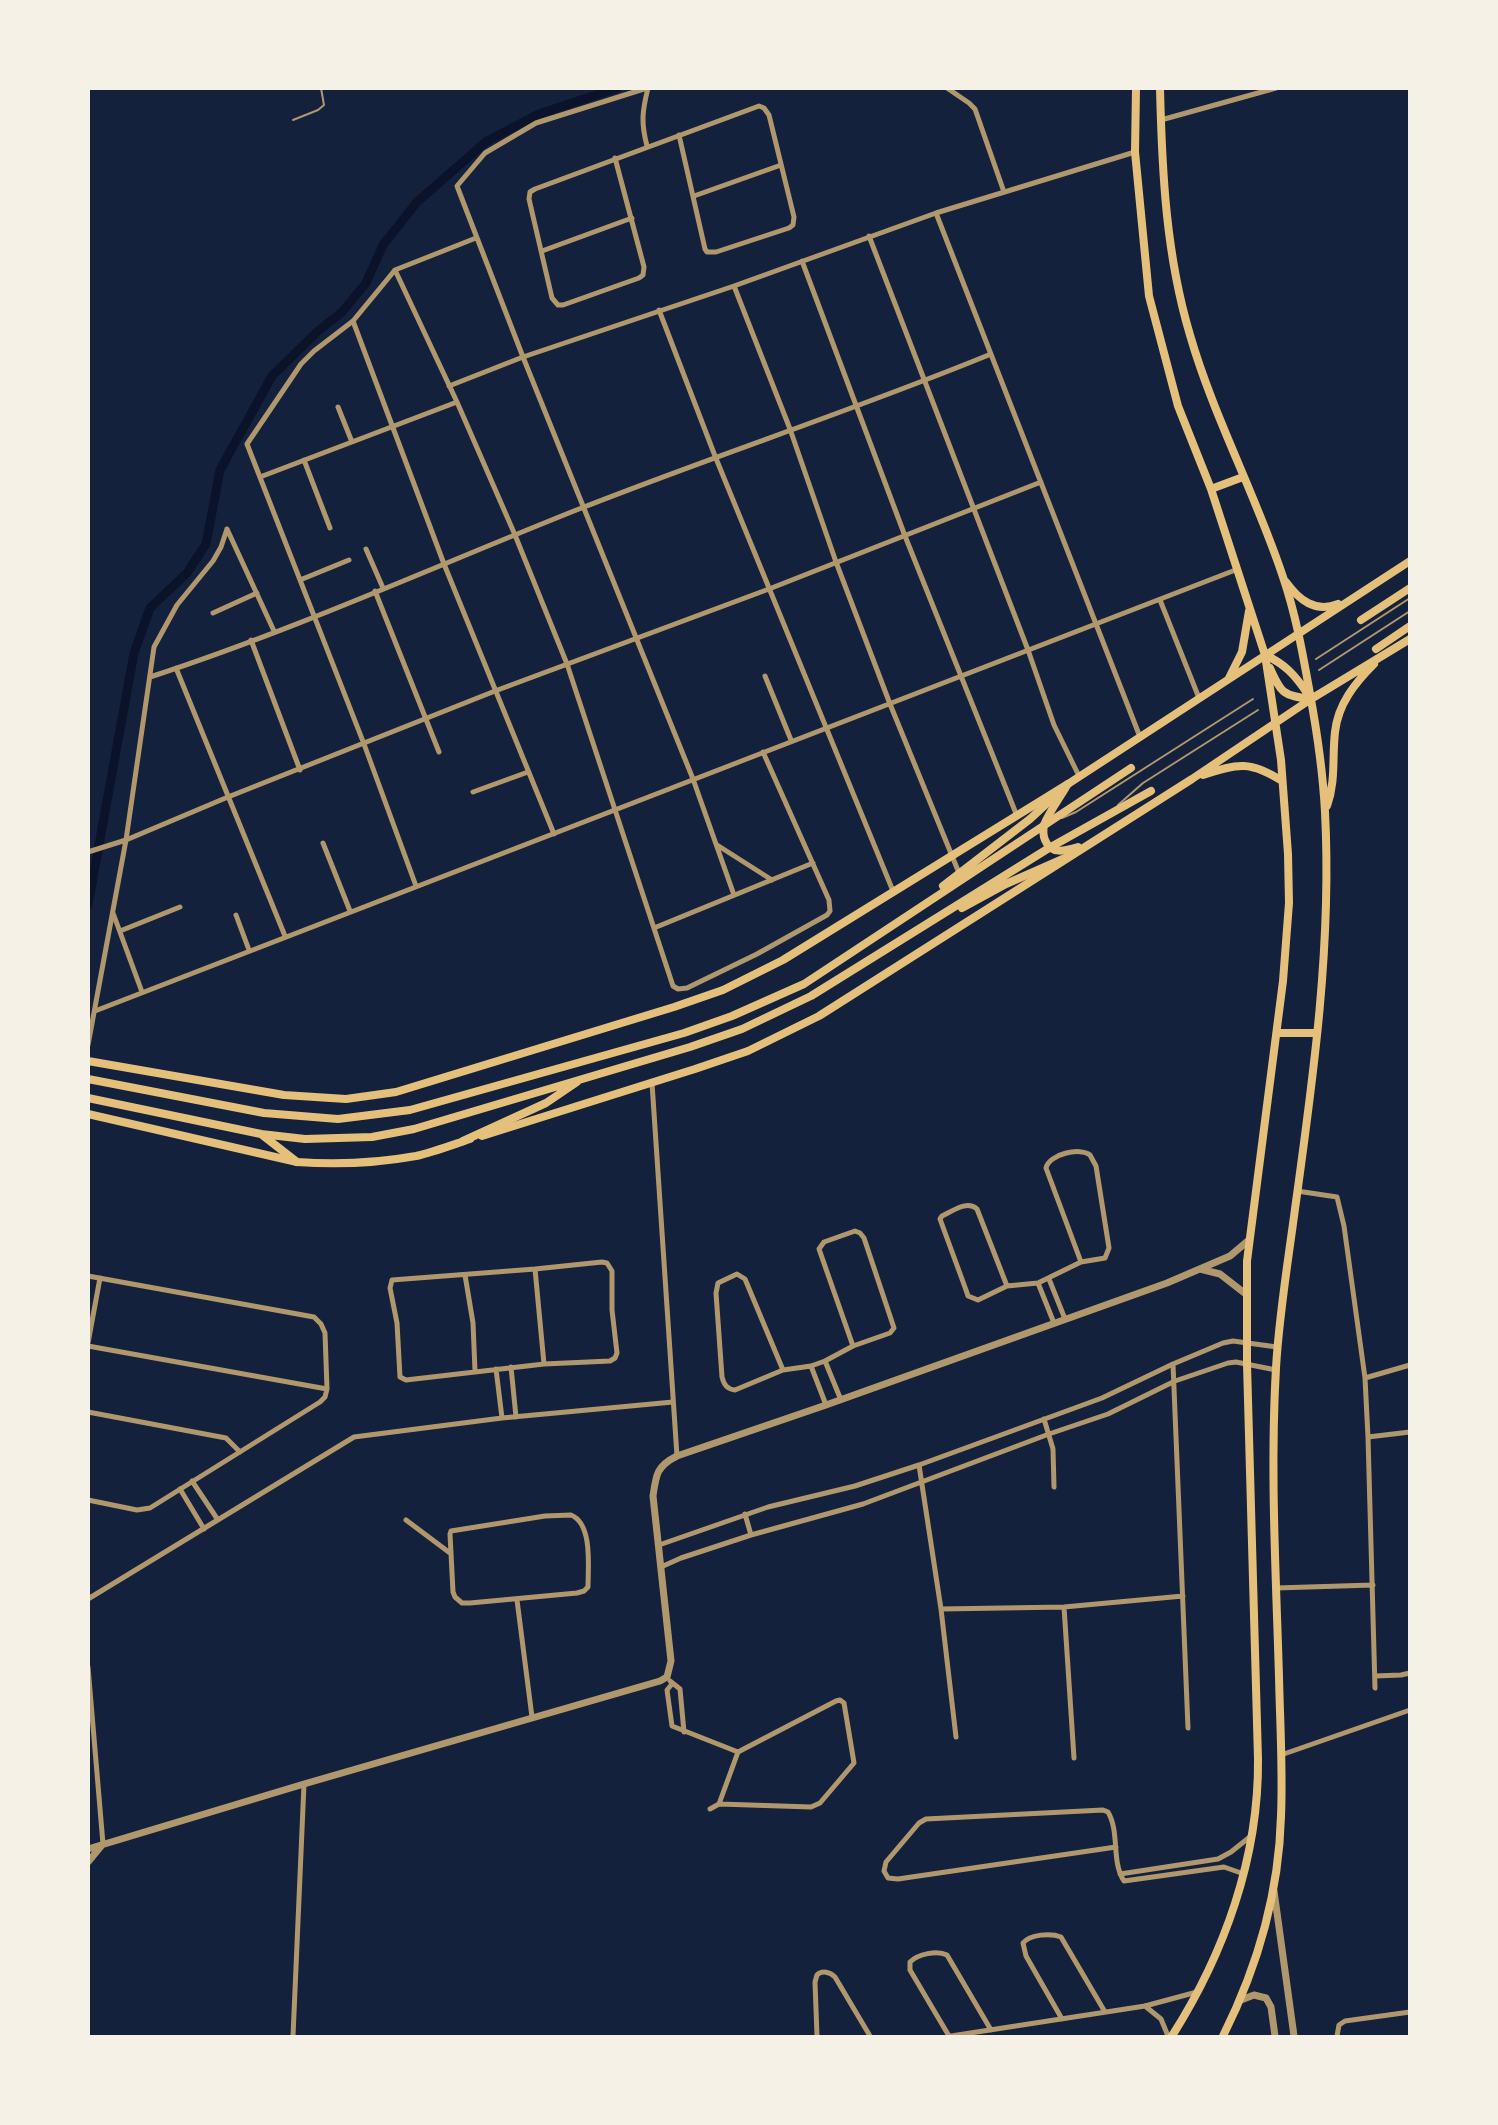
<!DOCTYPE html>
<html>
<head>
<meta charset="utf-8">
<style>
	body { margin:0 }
	#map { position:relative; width:1498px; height:2125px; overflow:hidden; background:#14213d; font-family:"Titillium Web",sans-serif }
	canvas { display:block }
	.frame { position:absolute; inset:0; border:90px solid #f6f1e7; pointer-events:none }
</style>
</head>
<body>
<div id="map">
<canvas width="1498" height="2125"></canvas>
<div class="frame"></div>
</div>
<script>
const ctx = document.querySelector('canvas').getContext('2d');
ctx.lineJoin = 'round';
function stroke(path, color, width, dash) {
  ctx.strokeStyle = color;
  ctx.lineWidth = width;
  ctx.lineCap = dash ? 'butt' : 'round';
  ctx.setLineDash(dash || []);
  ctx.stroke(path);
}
stroke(new Path2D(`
	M88,905L134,653L150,608L187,573L206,544L220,470L272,376L317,332L342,312L366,283L383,245L417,202L487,141L539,114L617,88`), '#0b132b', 9);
stroke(new Path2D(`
	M293,120L318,110L324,105L321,88
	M1316,659L1410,598
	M1319,670L1410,611
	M1118,805L1143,783L1258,710
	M1062,818L1076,812L1253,699`), '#b1986c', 2);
stroke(new Path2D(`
	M647,88L536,123L485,153L457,186L523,357L693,779L734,895
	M947,88L969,103L975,109L1004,192
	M1161,120L1276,88
	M647,146C641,123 642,112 648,88
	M615,158L644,267L643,275L639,278L563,305H558L552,298L529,199L530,192L535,189L759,106L764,108L769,115L794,217L793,225L789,228L716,252H707L705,249L679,135
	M694,196L781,165
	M936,213L1140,737
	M869,236L1028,650L1054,725L1079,776
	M542,251L632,218
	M802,261L905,536L1017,816
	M395,270L457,402L515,535L567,664L673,986L678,989L687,988L757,954L827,915L830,911L829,900L763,752
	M734,286L790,429L836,562L890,704L959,873
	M659,310L715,456L893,891
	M353,321L444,564L554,834
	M449,386L523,357L734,286L936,213L1135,152
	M338,407L352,442
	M304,460L330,528
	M260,477L457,402
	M227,529L274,631
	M366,549L383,588
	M300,580L349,560
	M375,591L439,752
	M1160,600L1199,698
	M213,613L257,593
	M251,640L300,770
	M176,668L285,936
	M765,676L791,740
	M150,677C297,629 440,564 584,507C719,454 857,409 991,354
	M473,792L528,772
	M323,843L350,911
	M717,845L772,880
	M88,852L126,840L228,797L495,691L769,589L1041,482
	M416,886L364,744L247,444L301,364L314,351L353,321L395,270L476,238
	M113,913L142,992
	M236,915L249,950
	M654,928L813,863
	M120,931L180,907
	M95,1011L1238,569
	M88,1045L126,840L154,647L177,605L213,561L221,547L227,529
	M652,1083L677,1456
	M1297,1191L1337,1197L1344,1226L1365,1378L1368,1437L1375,1688
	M602,1262L607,1263L612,1271V1310L617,1353L615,1358L610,1361L544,1364L406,1380L400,1377L397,1323L390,1288L392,1280L535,1269Z
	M535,1269L544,1364
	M465,1275L473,1323L475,1371
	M88,1276L314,1317L321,1324L325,1333L327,1389L325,1397L320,1402L150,1508L137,1510L88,1500
	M1049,1279L1065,1319
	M1038,1283L1054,1323
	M1007,1286L977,1209C967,1200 953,1211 942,1216L940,1219L966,1290L968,1296L978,1300L1007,1286L1038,1283L1081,1262L1105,1258L1109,1248L1096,1166L1090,1155C1080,1147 1049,1154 1046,1168L1081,1262
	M88,1343L100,1278
	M88,1346L327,1389
	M825,1361L841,1400
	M1173,1364L1188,1728
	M811,1366L826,1405
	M511,1367L516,1417
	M496,1369L502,1418
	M783,1370L745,1279L737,1274L718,1283L716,1293L722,1377C724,1385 727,1389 735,1390L783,1370L811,1366L825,1361L853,1346L890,1333L894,1328L864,1238L860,1233L855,1231L824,1242L819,1249L853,1346
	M1365,1378L1410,1365
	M88,1412L226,1438L240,1452
	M1044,1419L1053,1449L1054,1487
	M1368,1437L1410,1432
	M919,1465L941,1609L956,1737
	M192,1481L218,1520
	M180,1489L204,1529
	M745,1514L751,1535
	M571,1515C593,1524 588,1567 588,1587L584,1591L577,1593L470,1603H462L455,1597L453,1592L450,1534L451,1531L545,1516Z
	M406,1520L450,1553
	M659,1545L768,1507L855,1486L919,1465L1102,1398L1173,1364L1223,1343L1233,1341L1277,1347
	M661,1567L681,1558L751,1535L863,1504L1049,1434L1108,1414L1175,1381L1228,1363L1236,1362L1276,1370
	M1276,1588L1373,1585
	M88,1599L354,1437L502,1418L673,1402
	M517,1600L532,1717
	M1064,1607L1074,1758
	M941,1609L1064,1607L1183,1596
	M88,1667L103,1844
	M1375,1676L1401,1675L1410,1673
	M670,1681L680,1689L684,1732
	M672,1684L667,1690L672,1726L738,1752
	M1281,1755L1410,1710
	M710,1809L719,1804L811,1807L820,1803L854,1763L844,1703L840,1700L836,1701L738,1752L719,1804
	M1116,1847L898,1879L888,1878L884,1871L886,1862L919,1823L926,1819L1103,1810L1108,1812C1120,1832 1111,1862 1124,1881L1224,1867L1244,1874
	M1120,1874L1218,1859L1231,1852L1251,1836
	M1145,2006L1161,2019L1168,2036
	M1062,2019L1026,1956L1023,1943C1030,1934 1051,1933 1061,1937L1105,2012
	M293,2036L304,1784
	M817,2036L815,1982L817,1975C822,1970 830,1972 835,1977L870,2036
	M949,2036L910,1970V1962C918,1954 937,1950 947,1955L991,2030
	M951,2036L1145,2006L1197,1992
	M1337,2036L1339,2025L1345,2021L1410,2012`), '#b1986c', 5);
stroke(new Path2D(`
	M1200,1269L1220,1274L1247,1295
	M88,1849L304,1784L660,1681L667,1677L671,1661L653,1496C656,1474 657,1466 677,1456L826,1405L1167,1283L1230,1256L1249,1240
	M88,1862L102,1845
	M1274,1891L1294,2036
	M1241,2000L1254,1995L1266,1998L1271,2007L1275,2036`), '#b1986c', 7);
stroke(new Path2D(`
	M1136,88L1135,152L1149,296L1178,406L1211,489L1265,655L1281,760L1288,854L1289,903L1283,981L1247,1261V1364L1258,1759C1259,1858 1224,1954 1172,2036
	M1160,88C1162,172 1166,255 1190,335C1214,418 1256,495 1283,577C1296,615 1303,655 1310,694C1317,732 1323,773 1325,812C1332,945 1313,1079 1295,1209C1288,1262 1279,1315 1276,1368C1270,1471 1276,1574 1279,1677C1280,1723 1283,1770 1281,1816C1279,1893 1257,1968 1223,2036
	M1211,489L1243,477
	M1286,582C1299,600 1315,613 1338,604
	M1265,655C1285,664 1295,675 1307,693
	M1270,668C1281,693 1283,696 1311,699
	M1229,678L1242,652L1249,611
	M1203,775C1238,763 1251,761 1282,781
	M1066,787C1059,799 1049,812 1044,825C1043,830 1043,835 1045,840C1051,855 1065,851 1078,847
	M1327,806C1336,781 1332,758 1335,732C1338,704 1355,683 1374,664
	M1277,1033H1317
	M88,1061L284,1095L346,1099L396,1092L674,1007L723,990L783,960L1068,784L1410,561
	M88,1114L297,1162C337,1165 377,1163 416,1156C434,1152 452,1145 470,1139
	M482,1136L695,1069L748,1051L819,1016L1192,779L1311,699L1410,639`), '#e5c07b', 8);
stroke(new Path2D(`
	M1361,620L1410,588
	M1376,649L1410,626
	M943,886L1030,819L1068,784
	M962,908L1006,884L1065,858
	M88,1079L264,1113L338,1119L410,1110L684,1033L732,1016L804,984L1131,768
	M88,1098L261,1134L305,1139L372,1137L414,1129L690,1047L742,1029L811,996L1049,848L1151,791
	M261,1134L297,1162
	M463,1141L546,1103L577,1082`), '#e5c07b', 8);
</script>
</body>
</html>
